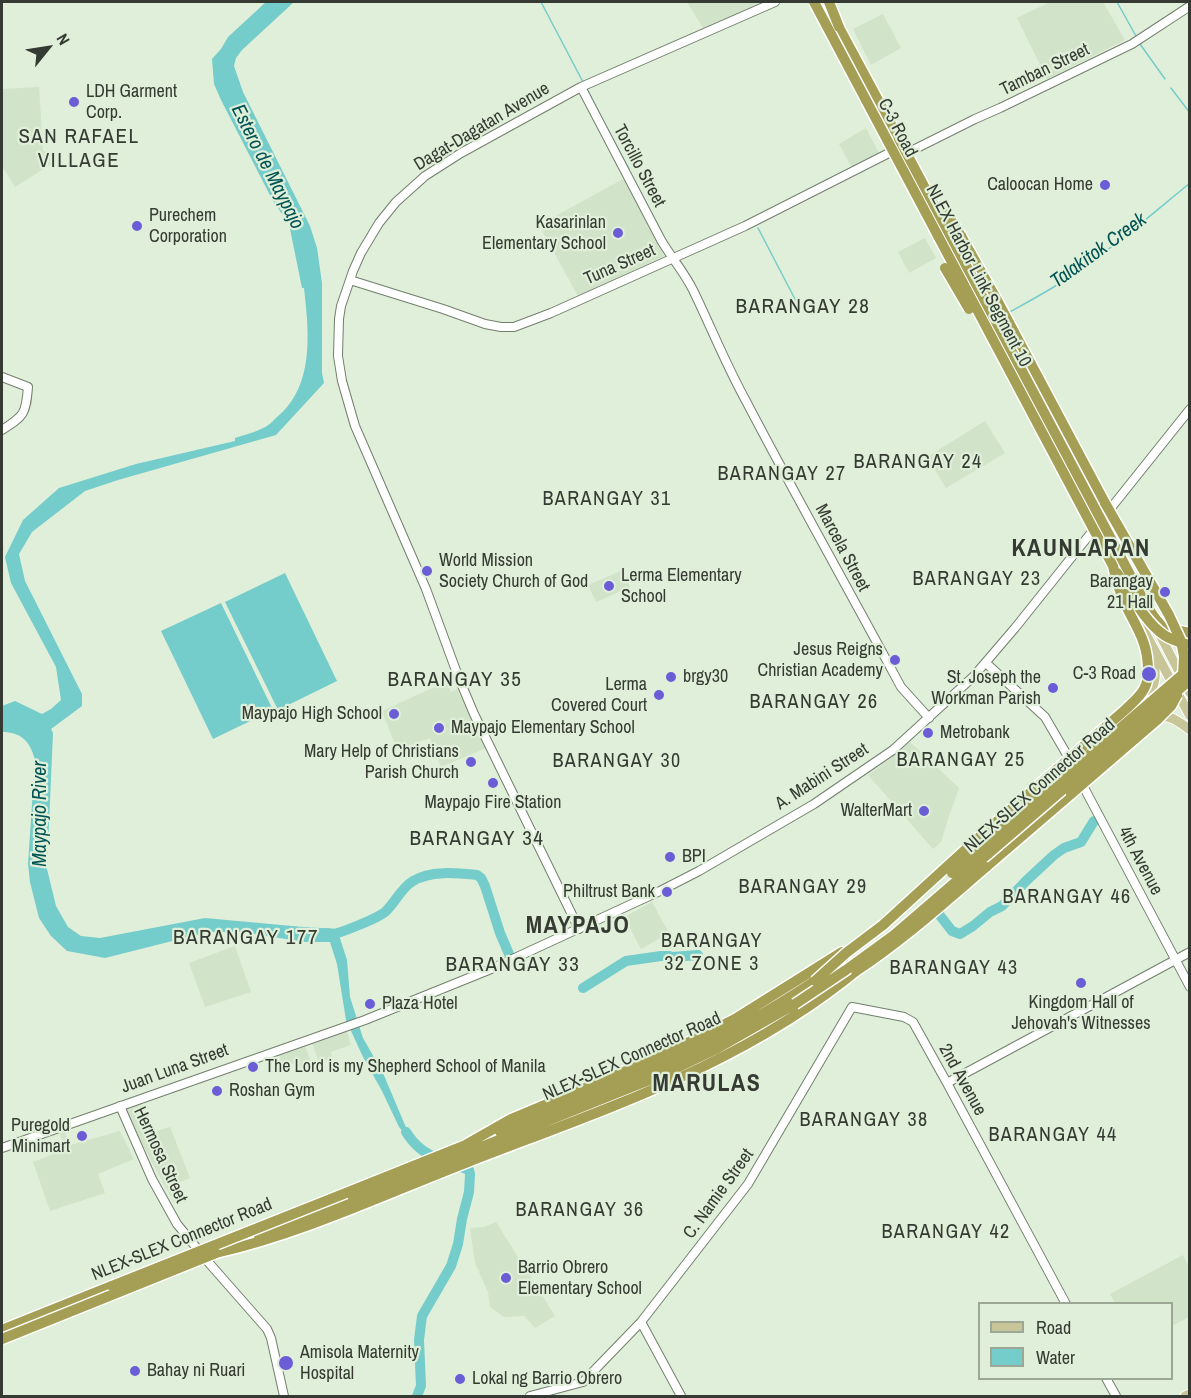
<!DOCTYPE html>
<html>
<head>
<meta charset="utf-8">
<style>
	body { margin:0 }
	#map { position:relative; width:1191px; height:1398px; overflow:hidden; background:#e0efd9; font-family:"Archivo Narrow",sans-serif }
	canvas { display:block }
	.frame { position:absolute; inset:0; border:3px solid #353b32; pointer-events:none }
	.legend { position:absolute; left:978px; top:1302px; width:195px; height:78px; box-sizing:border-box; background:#e0efd9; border:2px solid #9ca796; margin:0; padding:8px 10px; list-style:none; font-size:18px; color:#353b32 }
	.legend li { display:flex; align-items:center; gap:12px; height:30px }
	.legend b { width:30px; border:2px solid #9ca796 }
	.north { position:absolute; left:18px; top:18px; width:60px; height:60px; -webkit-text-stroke:4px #e0efd9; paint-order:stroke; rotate:60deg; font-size:16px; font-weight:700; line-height:24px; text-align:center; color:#353b32 }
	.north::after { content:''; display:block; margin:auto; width:21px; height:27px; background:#353b32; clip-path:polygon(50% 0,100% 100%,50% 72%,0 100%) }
</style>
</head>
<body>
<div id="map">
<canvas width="1191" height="1398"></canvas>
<div class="frame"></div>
<ul class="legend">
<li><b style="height:8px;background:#c8c599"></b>Road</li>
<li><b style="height:16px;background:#74cccb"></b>Water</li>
</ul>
<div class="north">N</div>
</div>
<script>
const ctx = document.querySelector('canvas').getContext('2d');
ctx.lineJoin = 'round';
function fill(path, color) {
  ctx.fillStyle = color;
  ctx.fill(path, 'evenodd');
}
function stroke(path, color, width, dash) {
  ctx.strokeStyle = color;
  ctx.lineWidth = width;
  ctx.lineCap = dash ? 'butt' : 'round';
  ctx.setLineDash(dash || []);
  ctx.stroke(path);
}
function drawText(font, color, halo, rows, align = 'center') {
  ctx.font = font + ' "Archivo Narrow",sans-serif';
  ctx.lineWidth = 4.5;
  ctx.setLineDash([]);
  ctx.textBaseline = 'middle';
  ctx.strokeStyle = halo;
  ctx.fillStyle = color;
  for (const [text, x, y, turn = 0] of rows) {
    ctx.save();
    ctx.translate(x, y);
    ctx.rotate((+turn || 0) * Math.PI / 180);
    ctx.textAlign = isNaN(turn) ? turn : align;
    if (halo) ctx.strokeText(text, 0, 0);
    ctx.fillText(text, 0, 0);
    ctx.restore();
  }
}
fill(new Path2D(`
	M687,2H761L703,28Z
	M1050,2H1103L1125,40L1047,79L1017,18Z
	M883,14L901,48L871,65L853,29Z
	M39,87L43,150L46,152L53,163L15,187L2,166V89Z
	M866,128L879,153L852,168L839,144Z
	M625,178L664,256L623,275L579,298L539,225Z
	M925,238L936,258L909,273L898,252Z
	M985,421L1005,453L946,488L927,457Z
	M623,570L630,587L596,602L588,585Z
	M446,682L451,692L457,689L486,748L441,767L430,738L397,750L382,711Z
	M910,742L959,788L949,816L941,842L933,849L868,775L887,761Z
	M652,902L669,933L641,949L624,917Z
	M235,946L251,992L205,1007L189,963Z
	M347,1031L351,1045L331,1052L332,1058L319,1063L312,1043Z
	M305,1046L312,1064L298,1069L295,1063L283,1067L279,1055Z
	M140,1103L154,1132L170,1127L190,1178L178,1183L184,1198L174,1203L140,1140L126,1109Z
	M64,1130L70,1145L120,1131L134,1159L98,1174L105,1193L50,1211L33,1162L66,1149L59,1132Z
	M496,1222L555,1316L535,1328L524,1316L504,1317L490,1307L488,1292L475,1263L470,1228L484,1227Z
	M1183,1255L1189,1268V1317L1172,1326V1304L1115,1303L1110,1294Z`), '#d1e3c8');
fill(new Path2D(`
	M266,2H294L242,50L236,58L234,66L243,92L310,226L317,248L322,283V373L324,383L276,435L118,480L85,491L32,532L19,554L25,581L82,694V706L51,729L53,733L47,869L56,906L68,927L81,936L100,938L205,918L303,927L337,929L347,960L350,997L363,1038L383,1073L413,1144L399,1127L382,1091L363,1057L346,1020L337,964L330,942H305L241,932H208L105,958L67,951L51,936L39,918L30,882L28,864L35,760C30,741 21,732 2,732V706L15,701L42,714L51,709L61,700L56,667L11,583L5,557L23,520L59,488L136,464L235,441V438C243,435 253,433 261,429C267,427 272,422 276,418C315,387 309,332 304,288H302L289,224L273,201L221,100L214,84L212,59L221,49L228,37Z
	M285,573L337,681L278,710L225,602Z
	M221,603L273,710L213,739L161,631Z`), '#74cccb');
stroke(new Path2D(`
	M541,2L583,82
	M1117,2L1136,36
	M1140,44L1165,79
	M586,87L599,113
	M1171,88L1190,113
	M600,115L629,169
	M633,178L662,233
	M758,228L796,301
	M1008,313C1024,304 1041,295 1057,285C1104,256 1147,218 1190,183`), '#74cccb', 1.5);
stroke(new Path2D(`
	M938,913L952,931L960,934L973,926L990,912L1002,906L1027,880L1054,855L1064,848L1081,842L1094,821
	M325,933C327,933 332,934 334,934C343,932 378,918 385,912C395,903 401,888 413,881C431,870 457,873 477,875L481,878L485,886L500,933L509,954
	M583,988L626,961L661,956H669L673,957L698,955
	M406,1132C415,1146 424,1153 439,1159
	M417,1396L421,1386L419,1340L422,1316L451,1266L458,1244L462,1219L469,1192L470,1174L469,1170L454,1164`), '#74cccb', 10);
const tertiary = new Path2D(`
	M581,87L661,240C671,257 684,272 693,290C711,327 726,365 746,401C794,493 845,583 894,674L901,687L929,718
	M909,152L975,119L1000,108L1132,44L1190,6
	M350,280L443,309L485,324L501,327H514L551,313L745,226L891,152
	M2,377L28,387C26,414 24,416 2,430
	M986,663L1045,717L1070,760
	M1081,782L1190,987
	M579,929L474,714L458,676L426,589L355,426L342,381L338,356L339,319L341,306L353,271L361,253L379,223L396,202L425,176L461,153L581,87L775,2
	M947,1083L1190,952
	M120,1106L152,1179L177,1224L209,1263L267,1329L271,1338L284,1396
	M641,1322L681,1396
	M1106,1378L1116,1396
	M530,1396L583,1382L641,1322L748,1184L852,1007L904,1017L913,1022L947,1083L1066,1304`);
const secondary = new Path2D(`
	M2,1148L365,1020L491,969L660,891L699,871L814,804L893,750L973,677L1015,628L1190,409`);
const primary = new Path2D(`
	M1141,625L1190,716
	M1158,631L1190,693
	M1144,703C1156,685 1158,676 1152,655
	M1156,717C1171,714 1179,722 1190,730
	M1185,1396L1190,1394`);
const motorway = new Path2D(`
	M835,20L899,139
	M961,236L998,302L1105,503
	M1144,601C1152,614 1159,626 1172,635
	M1170,628L1175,630L1190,633
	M986,867L1071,794
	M500,1132C562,1107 626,1083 687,1054C732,1033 774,1008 815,981
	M467,1144L511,1119L659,1057L735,1019L842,952
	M346,1193L471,1143
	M259,1236L664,1074L718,1048L795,1004
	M216,1253C303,1233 385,1194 468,1162C607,1108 745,1064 861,967
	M2,1330L112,1286`);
stroke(tertiary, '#727f6c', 10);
stroke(secondary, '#727f6c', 10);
stroke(primary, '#fff', 11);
stroke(motorway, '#fff', 13);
stroke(tertiary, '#fff', 8);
stroke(secondary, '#fff', 8);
stroke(primary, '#c8c599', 9);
stroke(motorway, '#a49f55', 10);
const motorwayBridge = new Path2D(`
	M814,2L1113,566C1116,580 1120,593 1126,606C1138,630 1148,643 1148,671C1148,677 1147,684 1144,689C1140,697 1131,704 1125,710L986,831L883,925L846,953L815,981
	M829,2L839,27
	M899,139L1143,599
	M942,206L961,236
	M945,268L969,309
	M1105,503L1169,615L1181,641L1184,656L1183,677
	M1117,573C1130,593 1145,622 1164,635C1170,639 1179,642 1186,644
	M1071,794L1157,720L1171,706L1177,695
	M952,873L1190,668
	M856,971C902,941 944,903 986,867
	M795,1004L846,970L894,935L1190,680
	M112,1286L346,1193
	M2,1339L216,1253`);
stroke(motorwayBridge, '#fff', 13, []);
stroke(motorwayBridge, '#a49f55', 10);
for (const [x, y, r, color] of [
	[74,102,6,"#6a5dd6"],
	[1105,185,6,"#6a5dd6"],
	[137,226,6,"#6a5dd6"],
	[618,233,6,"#6a5dd6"],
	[427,571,6,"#6a5dd6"],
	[609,586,6,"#6a5dd6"],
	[1165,592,6,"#6a5dd6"],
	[895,660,6,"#6a5dd6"],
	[1149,674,8,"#6a5dd6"],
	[671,677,6,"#6a5dd6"],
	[1053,688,6,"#6a5dd6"],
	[659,695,6,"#6a5dd6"],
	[394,714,6,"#6a5dd6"],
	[439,728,6,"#6a5dd6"],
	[928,733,6,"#6a5dd6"],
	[471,762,6,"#6a5dd6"],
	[493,783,6,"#6a5dd6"],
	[924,811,6,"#6a5dd6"],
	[670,857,6,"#6a5dd6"],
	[667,892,6,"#6a5dd6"],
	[1081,983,6,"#6a5dd6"],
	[370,1004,6,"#6a5dd6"],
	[253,1067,6,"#6a5dd6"],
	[217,1091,6,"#6a5dd6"],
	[82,1136,6,"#6a5dd6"],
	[506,1278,6,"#6a5dd6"],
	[286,1363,8,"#6a5dd6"],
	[135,1371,6,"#6a5dd6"],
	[460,1379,6,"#6a5dd6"]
]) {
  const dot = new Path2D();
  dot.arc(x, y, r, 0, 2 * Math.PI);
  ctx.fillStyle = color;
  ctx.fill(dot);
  stroke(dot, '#e0efd9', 2);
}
drawText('18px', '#353b32', '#e0efd9', [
	["Tamban Street",1045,70,-26],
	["Dagat-Dagatan Avenue",482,127,-31],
	["C-3 Road",897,128,62],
	["Torcillo Street",639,166,62],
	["Tuna Street",620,265,-24],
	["NLEX Harbor Link Segment 10",978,276,62],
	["Marcela Street",842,548,62],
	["A. Mabini Street",822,777,-33],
	["NLEX-SLEX Connector Road",1040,786,-41],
	["4th Avenue",1140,861,62],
	["NLEX-SLEX Connector Road",632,1057,-24],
	["Juan Luna Street",175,1069,-20],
	["2nd Avenue",962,1080,61],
	["Hermosa Street",160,1155,65],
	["C. Namie Street",719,1194,-54],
	["NLEX-SLEX Connector Road",182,1240,-22]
]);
drawText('18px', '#353b32', '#e0efd9', [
	["LDH Garment",86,92],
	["Corp.",86,113],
	["Caloocan Home",1093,185,"right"],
	["Purechem",149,216],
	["Corporation",149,237],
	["Kasarinlan",606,223,"right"],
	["Elementary School",606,244,"right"],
	["World Mission",439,561],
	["Society Church of God",439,582],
	["Lerma Elementary",621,576],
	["School",621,597],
	["Barangay",1153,582,"right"],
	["21 Hall",1153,603,"right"],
	["Jesus Reigns",883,650,"right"],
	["Christian Academy",883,671,"right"],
	["C-3 Road",1136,674,"right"],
	["brgy30",683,677],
	["St. Joseph the",1041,678,"right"],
	["Workman Parish",1041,699,"right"],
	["Lerma",647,685,"right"],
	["Covered Court",647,706,"right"],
	["Maypajo High School",382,714,"right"],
	["Maypajo Elementary School",451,728],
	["Metrobank",940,733],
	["Mary Help of Christians",459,752,"right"],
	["Parish Church",459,773,"right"],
	["Maypajo Fire Station",493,803,"center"],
	["WalterMart",912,811,"right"],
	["BPI",682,857],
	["Philtrust Bank",655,892,"right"],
	["Kingdom Hall of",1081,1003,"center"],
	["Jehovah's Witnesses",1081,1024,"center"],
	["Plaza Hotel",382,1004],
	["The Lord is my Shepherd School of Manila",265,1067],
	["Roshan Gym",229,1091],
	["Puregold",70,1126,"right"],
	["Minimart",70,1147,"right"],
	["Barrio Obrero",518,1268],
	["Elementary School",518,1289],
	["Amisola Maternity",300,1353],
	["Hospital",300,1374],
	["Bahay ni Ruari",147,1371],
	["Lokal ng Barrio Obrero",472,1379]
], 'left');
drawText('italic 20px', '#005454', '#e0efd9', [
	["Estero de Maypajo",267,167,63],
	["Talakitok Creek",1099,251,-36],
	["Maypajo River",41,814,-90]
]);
ctx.letterSpacing = '1.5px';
drawText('20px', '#353b32', '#e0efd9', [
	["BARANGAY 24",918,463],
	["BARANGAY 27",782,475],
	["BARANGAY 31",607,500],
	["BARANGAY 23",977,580],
	["BARANGAY 26",814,703],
	["BARANGAY 25",961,761],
	["BARANGAY 30",617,762],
	["BARANGAY 29",803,888],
	["BARANGAY 46",1067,898],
	["BARANGAY",712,942],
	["32 ZONE 3",712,965],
	["BARANGAY 43",954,969],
	["BARANGAY 38",864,1121],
	["BARANGAY 44",1053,1136],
	["BARANGAY 36",580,1211],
	["BARANGAY 42",946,1233]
]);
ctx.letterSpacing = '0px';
ctx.letterSpacing = '1.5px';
drawText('21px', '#353b32', '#e0efd9', [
	["SAN RAFAEL",79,137],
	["VILLAGE",79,161],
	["BARANGAY 28",803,307],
	["BARANGAY 35",455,680],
	["BARANGAY 34",477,839],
	["BARANGAY 177",246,938],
	["BARANGAY 33",513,965]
]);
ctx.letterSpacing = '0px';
ctx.letterSpacing = '1.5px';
drawText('bold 24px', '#353b32', '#e0efd9', [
	["KAUNLARAN",1081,550],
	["MAYPAJO",578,927],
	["MARULAS",707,1085]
]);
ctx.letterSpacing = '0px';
</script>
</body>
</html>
